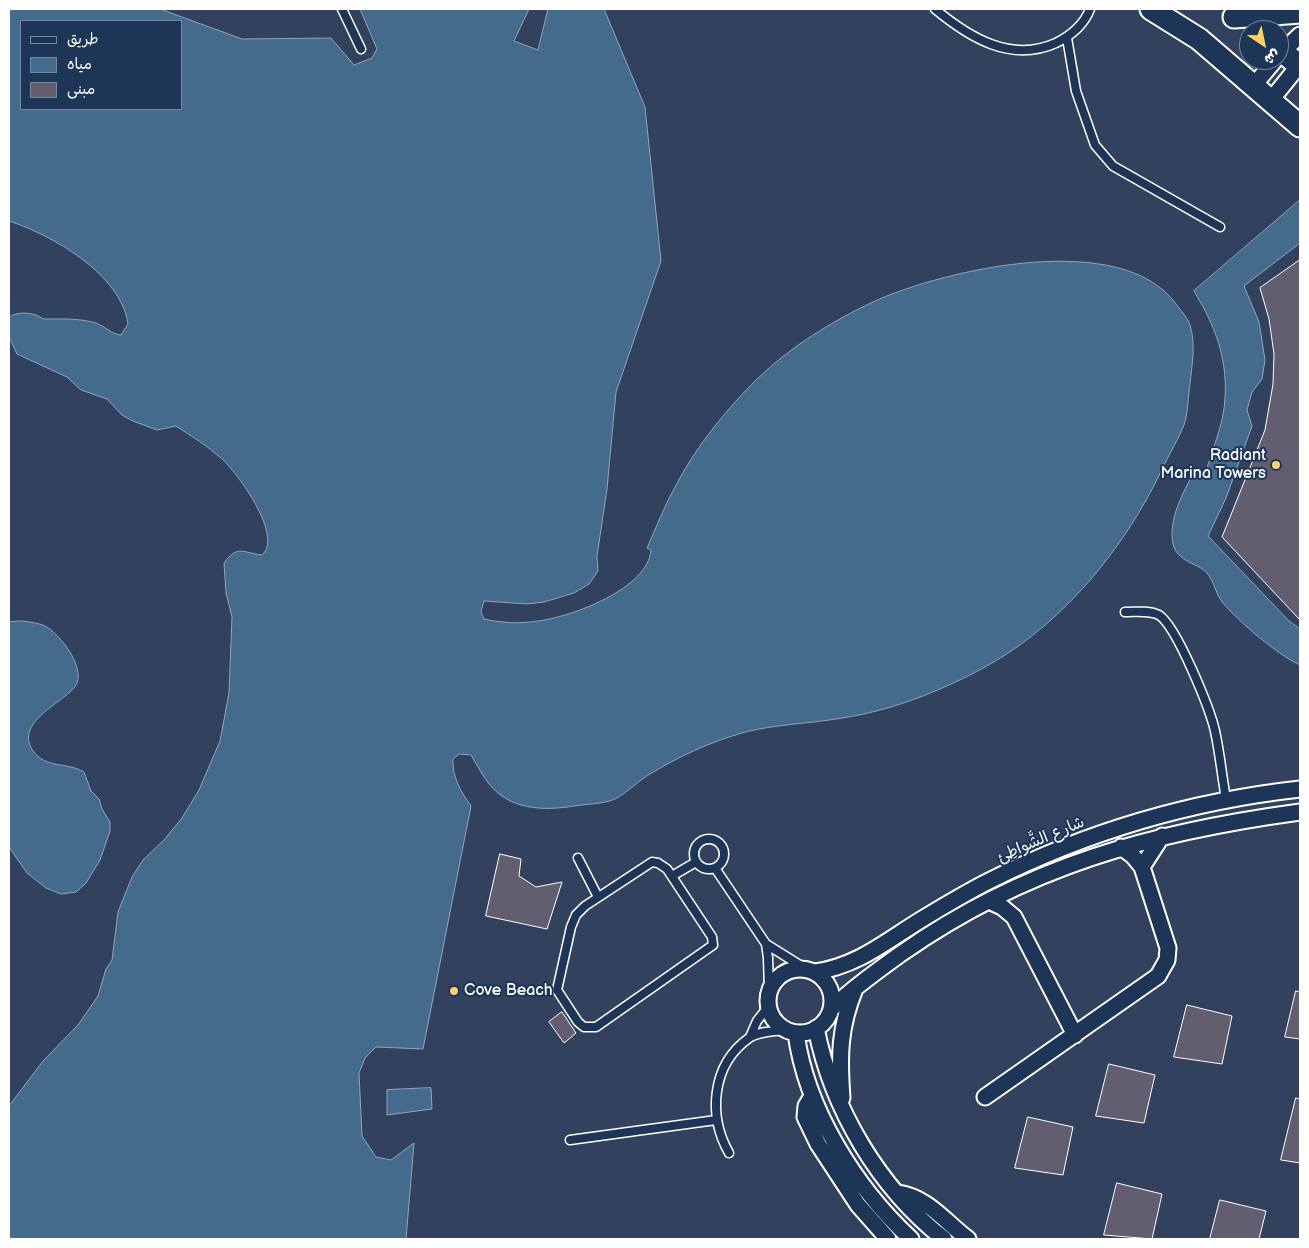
<!DOCTYPE html>
<html>
<head>
<meta charset="utf-8">
<style>
	body { margin:0 }
	#map { position:relative; width:1309px; height:1248px; overflow:hidden; background:#32415e; font-family:"Balsamiq Sans","Playpen Sans Arabic",sans-serif }
	canvas { display:block }
	.frame { position:absolute; inset:0; border:10px solid #fff; pointer-events:none }
	.legend { position:absolute; left:20px; top:20px; width:162px; height:90px; box-sizing:border-box; background:#1d3557; border:1px solid #77869a; margin:0; padding:6px 9px; list-style:none; font-size:15px; color:#fff }
	.legend li { display:flex; align-items:center; gap:10px; height:25px }
	.legend b { width:25px; border:1px solid #77869a }
	.north { position:absolute; left:1239px; top:20px; width:50px; height:50px; box-sizing:border-box; background:#1d3557; border:1px solid #77869a; border-radius:50%; rotate:146deg; font-size:14px; font-weight:700; line-height:20px; text-align:center; color:#fff }
	.north::after { content:''; display:block; margin:auto; width:18px; height:22px; background:#ffd166; clip-path:polygon(50% 0,100% 100%,50% 72%,0 100%) }
</style>
</head>
<body>
<div id="map">
<canvas width="1309" height="1248"></canvas>
<div class="frame"></div>
<ul class="legend">
<li><b style="height:6px;background:#1d3557"></b>طريق</li>
<li><b style="height:14px;background:#446a8c"></b>مياه</li>
<li><b style="height:14px;background:#625e70"></b>مبنى</li>
</ul>
<div class="north">ش</div>
</div>
<script>
const ctx = document.querySelector('canvas').getContext('2d');
ctx.lineJoin = 'round';
function fill(path, color) {
  ctx.fillStyle = color;
  ctx.fill(path, 'evenodd');
}
function stroke(path, color, width, dash) {
  ctx.strokeStyle = color;
  ctx.lineWidth = width;
  ctx.lineCap = dash ? 'butt' : 'round';
  ctx.setLineDash(dash || []);
  ctx.stroke(path);
}
function drawText(font, color, halo, rows, align = 'center') {
  ctx.font = font + ' "Balsamiq Sans","Playpen Sans Arabic",sans-serif';
  ctx.lineWidth = 4;
  ctx.setLineDash([]);
  ctx.textBaseline = 'middle';
  ctx.strokeStyle = halo;
  ctx.fillStyle = color;
  for (const [text, x, y, turn = 0] of rows) {
    ctx.save();
    ctx.translate(x, y);
    ctx.rotate((+turn || 0) * Math.PI / 180);
    ctx.textAlign = isNaN(turn) ? turn : align;
    if (halo) ctx.strokeText(text, 0, 0);
    ctx.fillText(text, 0, 0);
    ctx.restore();
  }
}
const water = new Path2D(`
	M9,9H160L242,39L331,38L354,65L372,58L377,49L360,9H529L514,41L538,50L548,9H604L645,107L661,261L616,392L607,489L597,556L598,571L589,584L574,593L544,602L527,604L484,601L481,612L484,619C502,623 519,624 538,621C571,617 648,589 651,550L647,548C656,528 664,507 675,487C695,448 725,411 756,380C790,347 832,321 875,301C947,269 1122,229 1176,304C1181,311 1188,318 1190,325C1196,345 1192,364 1190,384C1188,397 1188,413 1184,425C1179,438 1171,451 1165,463C1135,528 1090,590 1033,635C1001,661 961,681 923,696C897,706 869,714 842,718C809,724 774,724 742,733C710,742 678,757 650,774C638,781 627,793 615,799C604,804 586,804 574,806C543,811 510,810 489,784C482,775 477,765 471,755L459,754L453,759C452,777 461,792 471,806L423,1049L376,1047L365,1058L359,1073L362,1136L376,1157L391,1160L414,1143L406,1239H9V1106L43,1061L78,1025L98,996L106,969L112,960L118,912L132,877L143,860L164,840L182,818L199,790L220,741L229,693L232,617L226,593L224,563C238,544 243,553 262,555C284,536 237,472 221,458C208,446 191,436 176,426L157,430L133,421L122,415L107,399L81,390L67,377L17,354L9,337V317C18,311 34,312 43,319C60,319 79,318 96,323C106,327 111,334 121,335L128,324C121,274 52,235 9,221ZM21,21H181V109H21Z
	M1300,200V243L1244,286L1259,322L1265,360L1262,379L1252,392L1247,410L1252,426L1226,498L1208,536L1289,621L1300,629V665C1278,655 1239,622 1223,603C1216,595 1214,581 1207,573C1198,563 1177,562 1173,544C1168,519 1183,493 1194,472L1205,474C1211,455 1219,434 1223,415C1231,368 1218,330 1194,291Z
	M22,621C29,622 39,623 45,626C60,634 84,666 77,683C71,700 12,720 33,751C46,769 68,762 84,772L91,791L99,799L102,809L110,822V831L100,860L86,883L76,892L61,894L46,888L27,873L9,847V622Z
	M431,1088L432,1109L387,1115V1090Z`);
fill(water, '#446a8c');
stroke(water, '#8fa6ba', 1);
const building = new Path2D(`
	M1300,260V620L1222,537L1265,430L1273,384L1274,354L1269,319L1260,288Z
	M500,854L521,859L519,876L536,887L562,882L547,929L486,916Z
	M1296,991L1300,992V1039L1285,1037Z
	M1187,1005L1232,1016L1222,1064L1174,1057Z
	M562,1012L576,1033L564,1043L549,1022Z
	M1109,1064L1155,1075L1144,1123L1096,1116Z
	M1296,1098L1300,1099V1163L1281,1160Z
	M1028,1117L1073,1127L1063,1175L1015,1168Z
	M1117,1183L1162,1194L1152,1239L1104,1235Z
	M1220,1200L1266,1211L1259,1239H1210Z`);
fill(building, '#625e70');
stroke(building, '#fff', 1);
const lane = new Path2D(`
	M342,9L361,49
	M935,9C970,38 1011,63 1056,43C1072,35 1084,25 1090,9
	M1067,38L1076,91L1095,145L1113,166L1220,227
	M1125,612C1136,612 1149,610 1159,615C1177,627 1210,709 1215,731C1220,754 1222,777 1226,799
	M694 854a15 15 0 1 1 30 0a15 15 0 1 1-30 0Z
	M578,858L598,897
	M652,862L658,863L667,869L712,937L713,945L596,1027H584L578,1022L557,990L571,927L576,915L585,906Z
	M715,868L766,944L806,969
	M672,876L696,862
	M766,944L768,958L769,990
	M750,1037L757,1021L768,1007
	M570,1140L716,1120
	M729,1153C708,1116 711,1065 749,1038C759,1031 775,1031 786,1030`);
const street = new Path2D(`
	M1279,55L1300,35
	M1255,84L1275,60
	M1271,100L1300,64
	M1142,867L1162,836
	M989,901L1002,907L1014,917L1075,1035
	M768 1001a32 32 0 1 1 64 0a32 32 0 1 1-64 0Z
	M815,972C857,966 885,942 919,921C942,907 965,893 989,881C1086,832 1192,801 1300,789
	M831,1009C853,988 877,971 902,953C1026,866 1152,832 1300,812
	M816,1028C832,1109 879,1188 944,1239
	M796,1033C806,1109 855,1187 911,1239
	M812,1096L806,1106L805,1117L818,1144L858,1205L888,1239
	M985,1097L1158,976L1167,960L1168,948L1142,867L1133,856L1121,847
	M842,1098C839,1057 839,1028 855,989
	M897,1193C928,1197 945,1222 968,1239`);
const secondary = new Path2D(`
	M1151,9L1199,39L1300,126
	M1234,17L1300,12
	M1279,49L1300,66`);
stroke(lane, '#fff', 11);
stroke(street, '#fff', 19);
stroke(secondary, '#fff', 25);
stroke(lane, '#1d3557', 8);
stroke(street, '#1d3557', 15);
stroke(secondary, '#1d3557', 21);
for (const [x, y, r, color] of [
	[1276,465,5,"#ffd166"],
	[454,991,5,"#ffd166"]
]) {
  const dot = new Path2D();
  dot.arc(x, y, r, 0, 2 * Math.PI);
  ctx.fillStyle = color;
  ctx.fill(dot);
  stroke(dot, '#1d3557', 2);
}
drawText('16px', '#fff', '#1d3557', [
	["Radiant",1266,456],
	["Marina Towers",1266,474],
	["Cove Beach",464,991,"left"]
], 'right');
drawText('16px', '#fff', '#1d3557', [
	["شارع الشَّواطِئ",1041,840,-23]
]);
</script>
</body>
</html>
